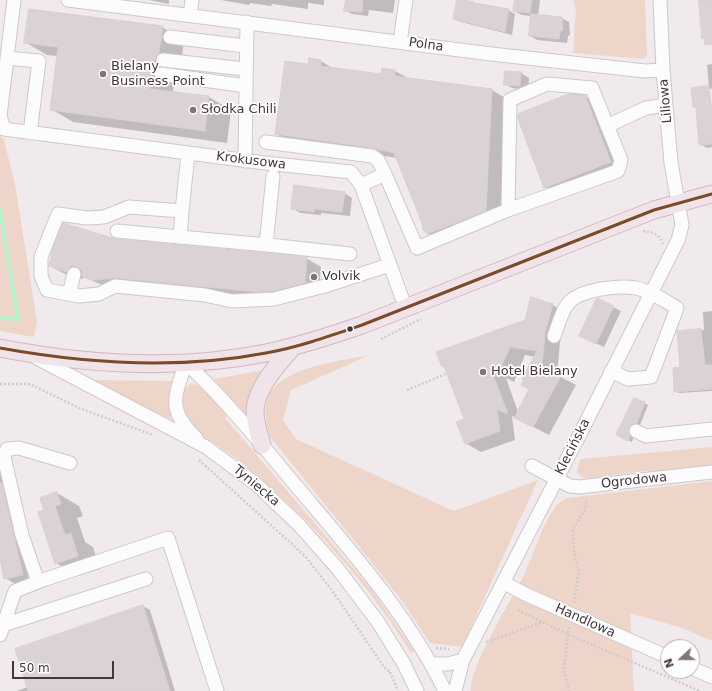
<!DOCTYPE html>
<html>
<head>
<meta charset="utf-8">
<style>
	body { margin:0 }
	#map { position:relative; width:712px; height:691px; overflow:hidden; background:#f1eaec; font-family:"DejaVu Sans",sans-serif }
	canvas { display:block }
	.north { position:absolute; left:660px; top:639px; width:40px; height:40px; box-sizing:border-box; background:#fff; border:1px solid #b5aeb1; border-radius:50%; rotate:249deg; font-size:11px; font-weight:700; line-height:16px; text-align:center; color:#47353d }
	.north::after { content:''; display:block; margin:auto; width:14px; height:18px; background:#82747a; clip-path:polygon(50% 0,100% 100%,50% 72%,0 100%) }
	.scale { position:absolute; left:12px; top:661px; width:102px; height:18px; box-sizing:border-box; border:2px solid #47353d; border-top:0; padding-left:5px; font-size:12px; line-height:14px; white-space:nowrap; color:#47353d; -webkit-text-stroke:3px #fff; paint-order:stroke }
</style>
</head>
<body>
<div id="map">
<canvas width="712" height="691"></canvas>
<div class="north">N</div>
<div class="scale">50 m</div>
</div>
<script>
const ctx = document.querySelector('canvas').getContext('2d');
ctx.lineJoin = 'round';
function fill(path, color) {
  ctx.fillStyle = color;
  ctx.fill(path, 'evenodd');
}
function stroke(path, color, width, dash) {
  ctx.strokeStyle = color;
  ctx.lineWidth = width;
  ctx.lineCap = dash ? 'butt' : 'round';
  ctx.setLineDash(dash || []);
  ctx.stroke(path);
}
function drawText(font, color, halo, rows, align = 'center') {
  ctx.font = font + ' "DejaVu Sans",sans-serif';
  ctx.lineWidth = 3.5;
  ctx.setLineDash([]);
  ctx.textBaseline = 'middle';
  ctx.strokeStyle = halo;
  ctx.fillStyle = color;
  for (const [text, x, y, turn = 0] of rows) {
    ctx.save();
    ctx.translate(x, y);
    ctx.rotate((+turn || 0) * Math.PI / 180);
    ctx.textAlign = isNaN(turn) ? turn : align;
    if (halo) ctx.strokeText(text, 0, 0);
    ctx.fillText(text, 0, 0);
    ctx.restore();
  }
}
fill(new Path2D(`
	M573,0H645L647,55L643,59L573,53L576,9Z
	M0,135L4,140L15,184L37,322L34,337L0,331Z
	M370,355L291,390L283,420L296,439L454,511L538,480L462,647L430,643L403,602L362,550L270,437C267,426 264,415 266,403C273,367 341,361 370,355Z
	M264,370L252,388L247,413L245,414L214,379Z
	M93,380L174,381L171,417L168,418Z
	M191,383C205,386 218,406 227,416L225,418L371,589L414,651L411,653C367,582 312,521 247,467C232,454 214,444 198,432C185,421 180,405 185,389Z
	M712,447V463L707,467L648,475L647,471L611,475L591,481V478H583L577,473L579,461L581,459Z
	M712,481V641L682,628L630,613L634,691H471C469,668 510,602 522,579C533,557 539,532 552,512C556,505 560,501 567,498Z`), '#edd6c9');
fill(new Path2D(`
	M149,0H169V4Z
	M221,0H324V5L308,3V9L272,4L271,6L250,3L249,5Z
	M347,0H395L393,13L369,10L368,16L352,14L345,10Z
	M458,0L508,10L515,14L512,35L461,22L454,19Z
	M516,0H540L538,16L561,18L569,22L570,35L568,36L567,43L537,40L530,36L531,16L522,15L514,11Z
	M162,27L184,40L181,66L177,72H175L173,92L209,97L231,110L227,143L73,122L51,109L58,56L47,55L25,42Z
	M321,61L334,69L382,75L383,69L395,71L410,79L492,90L507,99L501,219L441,241L425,232L398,158L291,143L276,134L309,65Z
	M712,64V89L709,88L707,65Z
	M506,72L521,73L529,78L528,90L512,88L505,84Z
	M585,96L600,105L626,170L560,196L545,187Z
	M712,109V147L707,148L700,144L697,110Z
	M344,193L352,198L350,216L321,213V215L300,213L292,208Z
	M116,240L306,258L321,267L319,291L288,299L109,288L84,277L82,279L65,274L50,266Z
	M532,299L553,305L568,314L560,342L557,375L576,385L549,435L512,416L515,440L481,452L465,443L466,419L446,368L443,366L526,321ZM525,355L535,357L530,389L518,412L506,378L514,382Z
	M613,307L621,311L604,347L588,340Z
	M712,311V391L679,393L675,391L681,368L678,332L704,330L703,312Z
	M635,399L648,405L640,425L636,426L632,430L633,439L632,442L621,437Z
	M0,455L34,581L17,585L5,578L0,553Z
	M57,493L79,506L83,516L77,518L85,542L93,547L100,569L78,576L56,563L45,510Z
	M143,606L150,610L175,691H16L28,687Z`), '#0003');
stroke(new Path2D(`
	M0,209L18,319L0,318`), '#b8f1cb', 4);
const building = new Path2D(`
	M346,0H363L362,12L344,11Z
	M457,0H465L474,2V3L509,9L505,32L453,19Z
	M515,0H532L530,13L513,11Z
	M699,0H712V44L705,45L704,38H702Z
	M29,9L163,26L159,53L155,60H153L150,89L209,96L205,131L50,110L58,47L24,43Z
	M531,14L562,17L563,30L560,32L559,39L529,36Z
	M309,58L321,60V66L381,74L382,68L395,70V76L492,89L486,211L427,234L423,230L422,223L394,153L373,148L275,134L285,61L308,64Z
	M505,71L521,72L520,86L504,85Z
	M709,86L712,112V144L699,145L696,107H693L691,88Z
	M569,94L585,95L611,162L544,188L518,119V114Z
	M294,185L345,192L342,212L314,209V212L291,209Z
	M63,223L116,239L307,257L305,283L273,291L257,292L116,278L93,280L82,276V271L76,266H71L66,272L49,266L53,248Z
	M531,297L553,304L545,333L542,366L561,376L533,427L514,418L529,389L521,385L524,380L522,379L537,351L510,347L498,374L491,370L508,414L497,409L500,431L465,444L456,422L464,419L444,366L442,367L436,352L525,320Z
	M597,298L614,306L596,344L579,336Z
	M701,329L705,365H712V389L674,392L673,368L680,367L677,331Z
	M634,398L645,402L637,423L632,424L629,428L630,436L628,441L616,435Z
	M0,483H2L23,575L4,579L0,558Z
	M57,492L61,504L55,506L65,535L71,533L78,556L55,564L38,512L44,510L40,498Z
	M143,605L170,691H28L15,649Z`);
fill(building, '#dad2d5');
stroke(building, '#d9cfd3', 1);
const minor = new Path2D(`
	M14,0L0,116L4,129L265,163L351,172L361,185L406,309
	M68,0L491,54L645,71L663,70
	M190,15L192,0
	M170,37L245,46
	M400,42L406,0
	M7,58L39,61L30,133
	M163,60L245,69
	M161,74L246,86
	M547,84L592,88L621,160L618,171L508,210L510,100Z
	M607,126L646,108L666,105
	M266,142L372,156L378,160L385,174
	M245,161L247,22
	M361,185L385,174L417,248L508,210
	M182,211L188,154
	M117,231L180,237
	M266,245L273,176
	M350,254L278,246L180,237L182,211L129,207L104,217L87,218L58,214L41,257V276L47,290L79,296L99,294L115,286L205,295L232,301L274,299L325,286L389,265
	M69,294L74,274
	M554,336C558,326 561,313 567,305C577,289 620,285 636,288C651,291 665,301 677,308L651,377L628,379L611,371
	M35,357L206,447L256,484L299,525L338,569L378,622L404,664L417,691
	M636,431L646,436L712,429
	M197,439C168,411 173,399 186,363C227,401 262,445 298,488C352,552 408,615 445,691
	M532,466L570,486L579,487L712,472
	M38,582L22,535L4,457L7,449L19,448L70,463
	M503,582L525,594L668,657
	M3,625L146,579
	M0,635L15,591L43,580L168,538L217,691
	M431,664H448L463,660
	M692,668L712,677
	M455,691L463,660L581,432L678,240L682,225L671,163L663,70L660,0`);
const major = new Path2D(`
	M0,348C88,365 177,371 266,353C299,346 330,336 362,325L654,210L712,194
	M262,445C259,434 255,423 255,411C255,390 279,362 293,347`);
stroke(minor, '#cfc7ca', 15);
stroke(major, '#d4b6c1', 19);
stroke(new Path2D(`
	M643,231C653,232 659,234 663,244
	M381,339L421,319
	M0,384H30L79,408L153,435
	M407,390L446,374
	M199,460L305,556L334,593L384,667L390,672
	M574,603L579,572L574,553L573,529L586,508V499
	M518,610L567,634L700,691
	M569,627L564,670L569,691
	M486,642L543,622
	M436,648L449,649
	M390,672L398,691`), '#d1cacd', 2.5, [2, 2]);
stroke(minor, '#fdfcfc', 13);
stroke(major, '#f1e4e9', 17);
stroke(new Path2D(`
	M0,348C88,364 177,370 266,353C299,347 330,336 362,325L654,210L712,194`), '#7a4b2a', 3);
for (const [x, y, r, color] of [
	[103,74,4,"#82747a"],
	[193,110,4,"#82747a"],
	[314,277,4,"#82747a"],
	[350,329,3.5,"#47353d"],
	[483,372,4,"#82747a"]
]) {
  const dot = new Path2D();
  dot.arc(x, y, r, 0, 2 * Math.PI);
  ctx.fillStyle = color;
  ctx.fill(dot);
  stroke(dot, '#fff', 1.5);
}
drawText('13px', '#47353d', '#fff', [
	["Polna",426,45,8],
	["Liliowa",666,101,-95],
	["Krokusowa",251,161,7],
	["Klecińska",573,447,-63],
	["Ogrodowa",634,481,-6],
	["Tyniecka",256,486,40],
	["Handlowa",585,621,24]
]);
drawText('13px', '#47353d', '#fff', [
	["Bielany",111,67],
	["Business Point",111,82],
	["Słodka Chili",201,110],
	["Volvik",322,277],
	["Hotel Bielany",491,372]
], 'left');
</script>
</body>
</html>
